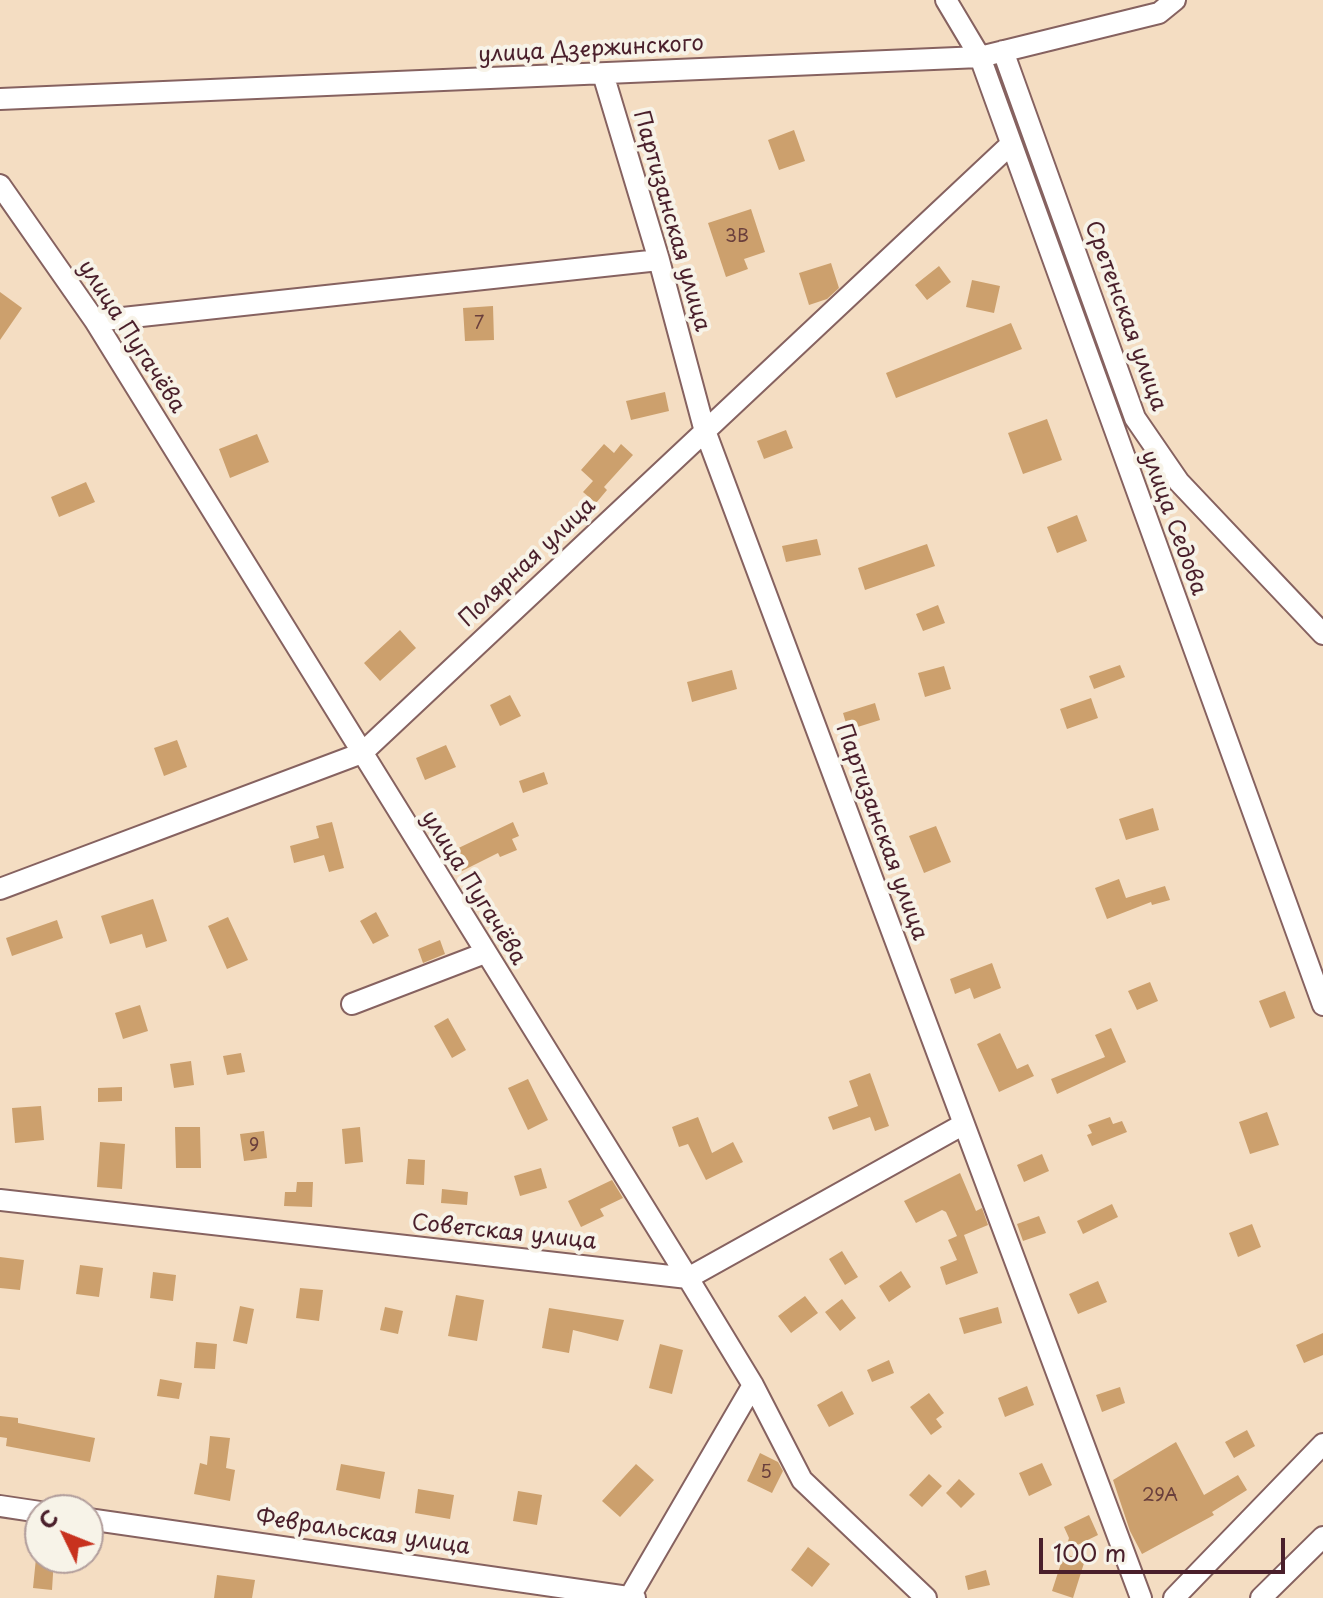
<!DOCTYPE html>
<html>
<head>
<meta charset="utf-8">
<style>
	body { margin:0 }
	#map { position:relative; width:1323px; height:1598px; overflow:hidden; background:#f4ddc2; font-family:"Playpen Sans",sans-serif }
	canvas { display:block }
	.north { position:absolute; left:24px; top:1494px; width:80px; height:80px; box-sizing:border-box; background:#f7f3e8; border:2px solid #b29e9c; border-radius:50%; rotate:313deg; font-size:22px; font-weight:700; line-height:32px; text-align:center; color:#4a1f2b }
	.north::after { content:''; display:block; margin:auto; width:28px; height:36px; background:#c8321e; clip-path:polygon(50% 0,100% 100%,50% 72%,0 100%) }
	.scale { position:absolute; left:1039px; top:1538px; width:246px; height:36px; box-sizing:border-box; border:4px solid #4a1f2b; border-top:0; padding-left:10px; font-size:24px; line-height:28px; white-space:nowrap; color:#4a1f2b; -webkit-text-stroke:6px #f7f3e8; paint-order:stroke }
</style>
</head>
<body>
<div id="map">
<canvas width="1323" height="1598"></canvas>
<div class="north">С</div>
<div class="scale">100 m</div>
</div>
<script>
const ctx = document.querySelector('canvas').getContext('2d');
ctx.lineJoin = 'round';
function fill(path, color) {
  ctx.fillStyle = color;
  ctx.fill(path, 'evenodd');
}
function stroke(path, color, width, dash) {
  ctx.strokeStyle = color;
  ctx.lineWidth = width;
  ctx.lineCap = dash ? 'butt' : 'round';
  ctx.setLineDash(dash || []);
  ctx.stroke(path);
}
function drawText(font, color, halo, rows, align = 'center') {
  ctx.font = font + ' "Playpen Sans",sans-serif';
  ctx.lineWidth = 8;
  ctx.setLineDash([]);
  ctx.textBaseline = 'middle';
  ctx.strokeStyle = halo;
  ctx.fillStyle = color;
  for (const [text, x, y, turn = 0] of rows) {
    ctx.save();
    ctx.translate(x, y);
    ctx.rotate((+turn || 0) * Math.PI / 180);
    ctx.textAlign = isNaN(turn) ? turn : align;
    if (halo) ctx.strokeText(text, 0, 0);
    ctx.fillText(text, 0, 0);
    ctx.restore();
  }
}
fill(new Path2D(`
	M794,130L805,161L779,170L768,140Z
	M751,209L765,252L744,259L748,269L726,277L708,223Z
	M831,263L839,288L827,299L809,305L799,273Z
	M939,266L951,282L927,300L915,285Z
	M972,280L1000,286L994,313L966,307Z
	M0,292L22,308L0,340Z
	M493,306L494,340L465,341L463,308Z
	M1011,323L1022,349L896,398L886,373Z
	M665,392L669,411L631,420L626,401Z
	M1047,419L1062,460L1023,474L1008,433Z
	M786,430L793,448L764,459L757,441Z
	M257,434L269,462L230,478L219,449Z
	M604,444L614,453L621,444L633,455L604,487L607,490L596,503L583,492L593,481L581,470Z
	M86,482L95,502L59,517L51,497Z
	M1077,515L1087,541L1057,553L1047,527Z
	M817,539L821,555L786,562L782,546Z
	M927,544L935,566L865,590L858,568Z
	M938,605L945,623L923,631L916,614Z
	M400,630L416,648L380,681L364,663Z
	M1120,665L1125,677L1094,689L1089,676Z
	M944,666L951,689L925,697L918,673Z
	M732,670L737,689L692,702L687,682Z
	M510,695L521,716L500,726L490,705Z
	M1091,698L1098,718L1067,729L1060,709Z
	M875,703L880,720L848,730L843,713Z
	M177,740L187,767L164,776L154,748Z
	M446,745L456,767L425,780L416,758Z
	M544,772L548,784L523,793L519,781Z
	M1153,808L1159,830L1126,840L1119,819Z
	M332,822L344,868L329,872L324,855L294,863L290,846L319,838L316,826Z
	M513,822L519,836L512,839L517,850L500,857L498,853L458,873L448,853Z
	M936,826L951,862L924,873L909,836Z
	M1119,879L1126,898L1165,886L1170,900L1152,905L1151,902L1107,919L1095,888Z
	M153,899L167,941L146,948L142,934L110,944L101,916Z
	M376,912L389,936L373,944L360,921Z
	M228,917L248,960L227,969L208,926Z
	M57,920L63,938L12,956L6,938Z
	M440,940L445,954L423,963L418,949Z
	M992,963L1001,988L974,999L970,988L955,994L950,979Z
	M1150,982L1158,1001L1137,1010L1128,991Z
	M1285,991L1295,1018L1270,1028L1259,1001Z
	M140,1005L148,1031L123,1039L115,1013Z
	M448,1018L466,1050L452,1058L434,1026Z
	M1111,1028L1126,1062L1057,1094L1051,1079L1105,1057L1095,1035Z
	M1000,1033L1017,1069L1028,1064L1034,1076L999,1092L977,1044Z
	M241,1053L245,1072L227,1075L223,1056Z
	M191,1061L194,1085L174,1088L170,1064Z
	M870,1073L889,1126L875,1131L870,1117L833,1130L828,1117L858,1106L849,1081Z
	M528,1079L548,1120L528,1130L508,1088Z
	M122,1087V1101L98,1102V1088Z
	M41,1106L44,1140L15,1143L12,1108Z
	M1267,1112L1279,1145L1250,1154L1239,1122Z
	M698,1117L712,1153L733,1142L743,1162L706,1180L688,1144L679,1147L672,1127Z
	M1110,1117L1113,1124L1122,1121L1127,1132L1092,1146L1087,1135L1092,1133L1088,1125Z
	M175,1127H200L201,1168H176Z
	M360,1127L363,1162L345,1164L342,1129Z
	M264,1131L267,1158L244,1161L240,1134Z
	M100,1142L125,1144L122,1189L97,1187Z
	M1042,1154L1049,1171L1024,1182L1017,1165Z
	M408,1159L425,1160L424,1185L406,1184Z
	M541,1168L547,1188L520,1196L514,1176Z
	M960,1173L976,1211L982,1208L988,1225L964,1235L978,1273L946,1285L940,1267L957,1260L948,1240L957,1236L946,1212L942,1210L916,1223L904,1201Z
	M612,1180L623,1198L600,1209L604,1216L581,1227L568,1201Z
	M297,1182H313L312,1207L284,1206L285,1192H296Z
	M442,1189L468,1192L467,1205L441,1203Z
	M1112,1204L1118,1217L1083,1234L1077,1221Z
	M1039,1216L1046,1233L1023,1241L1017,1224Z
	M1252,1224L1261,1247L1238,1257L1229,1233Z
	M842,1251L858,1277L845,1285L829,1259Z
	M0,1257L24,1260L20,1290L0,1288Z
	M80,1265L103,1268L99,1297L76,1294Z
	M901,1271L911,1287L889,1302L879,1286Z
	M153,1272L176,1275L173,1301L150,1298Z
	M1098,1281L1107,1302L1078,1314L1069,1294Z
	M300,1288L323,1290L319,1321L296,1318Z
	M456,1295L484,1300L477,1341L448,1336Z
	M805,1296L818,1313L791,1333L778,1316Z
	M842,1299L856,1318L840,1331L825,1312Z
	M240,1306L254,1309L247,1344L233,1341Z
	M385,1307L403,1311L398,1334L380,1330Z
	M998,1307L1002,1323L964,1334L959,1318Z
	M549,1308L624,1320L618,1341L573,1330L569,1353L542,1348Z
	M1323,1333V1355L1304,1363L1296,1345Z
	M196,1342L217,1344L215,1369L194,1368Z
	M660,1344L683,1350L672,1394L649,1388Z
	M889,1360L894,1373L872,1382L867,1370Z
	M160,1379L182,1383L179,1399L157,1396Z
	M1027,1386L1034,1405L1005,1417L998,1398Z
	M1120,1387L1125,1403L1102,1412L1096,1395Z
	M842,1391L854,1414L829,1427L817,1405Z
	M929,1393L944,1413L936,1419L942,1427L931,1435L910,1407Z
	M0,1416L18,1418V1423L95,1438L90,1462L6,1446L7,1438L0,1437Z
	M1247,1430L1255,1446L1234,1458L1225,1442Z
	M210,1436L230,1438L226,1468L235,1470L230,1501L194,1494L200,1463L207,1465Z
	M1176,1442L1204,1495L1238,1475L1247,1490L1212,1512L1214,1515L1142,1554L1130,1531L1113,1480Z
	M760,1453L778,1462L783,1471L772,1493L747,1481Z
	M1042,1463L1052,1485L1029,1496L1019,1473Z
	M341,1464L385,1472L380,1499L336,1490Z
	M636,1464L654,1480L620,1517L602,1501Z
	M929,1474L942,1486L922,1507L909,1495Z
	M959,1479L975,1494L961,1508L946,1493Z
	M418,1489L454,1495L450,1519L415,1513Z
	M518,1491L542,1495L537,1525L513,1521Z
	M1089,1515L1098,1535L1065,1551L1069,1538L1064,1527Z
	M808,1547L830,1564L812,1587L791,1570Z
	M1064,1554L1085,1560L1073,1598L1052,1591Z
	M36,1558H54L52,1590L33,1588Z
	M986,1570L990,1585L968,1590L965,1576Z
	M217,1575L255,1580L252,1598H214Z`), '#cca06d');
const minor = new Path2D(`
	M946,0L980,57L1323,1005
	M1003,51L1135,418L1179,482L1323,634
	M603,74L659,260L704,428L1141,1598
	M0,99L980,57L1159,13L1175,0
	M0,185L95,321L688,1278L753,1385L802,1480L926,1598
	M95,321L659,260
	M0,889L362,753L1010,145
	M352,1004L485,953
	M0,1200L688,1278L964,1124
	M0,1506L40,1512
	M88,1519L635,1598
	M629,1598L753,1385
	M1174,1598L1323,1444
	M1261,1598L1323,1537`);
stroke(minor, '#866260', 24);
stroke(minor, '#fff', 20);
drawText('18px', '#6a3f3c', null, [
	["3В",737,237],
	["7",479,324],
	["9",254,1146],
	["5",766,1473],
	["29А",1160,1496]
]);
drawText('22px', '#4a1f2b', '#f7f3e8', [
	["улица Дзержинского",591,50,-3],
	["Партизанская улица",671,221,74],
	["Сретенская улица",1125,316,70],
	["улица Пугачёва",131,337,57],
	["улица Седова",1173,523,70],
	["Полярная улица",528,563,-43],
	["Партизанская улица",881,832,70],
	["улица Пугачёва",473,888,58],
	["Советская улица",504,1233,6],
	["Февральская улица",363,1533,8]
]);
</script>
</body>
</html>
